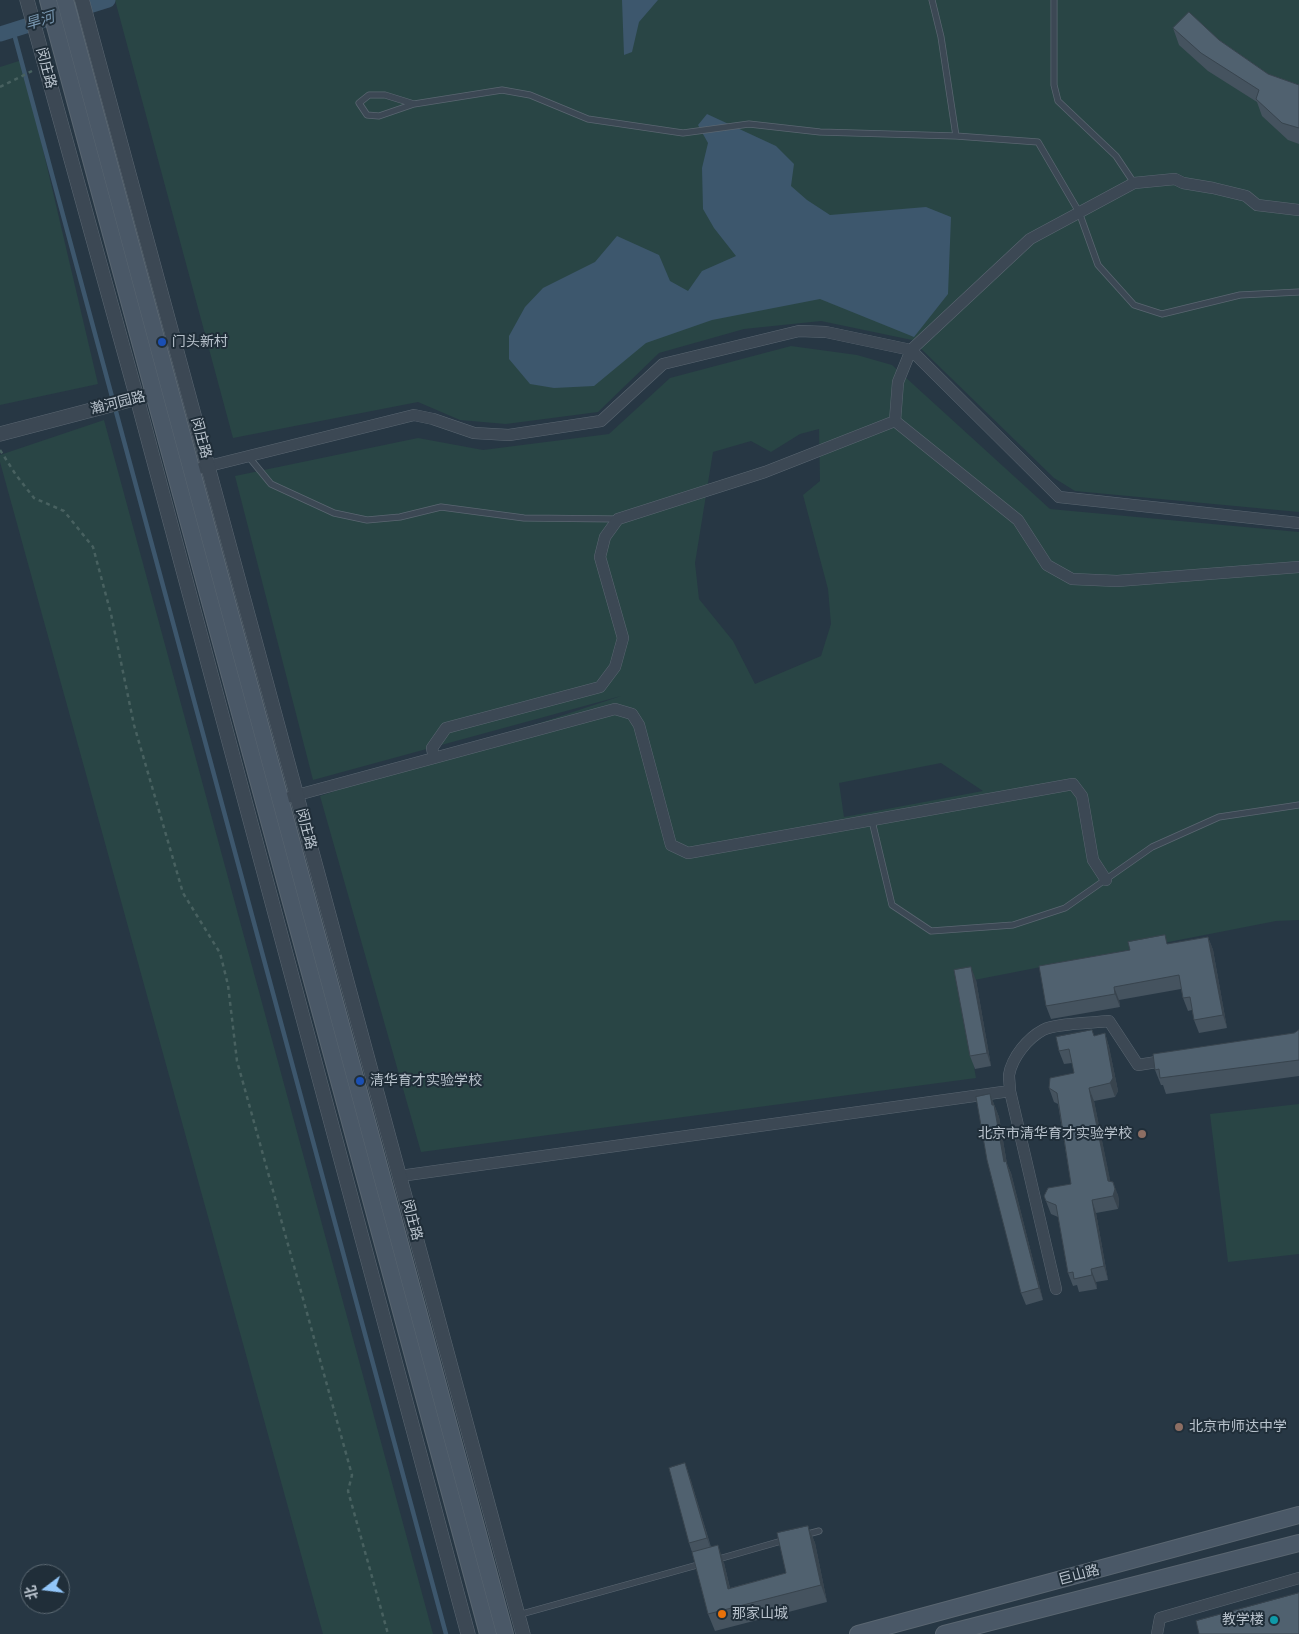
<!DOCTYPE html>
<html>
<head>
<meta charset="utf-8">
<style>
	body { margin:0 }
	#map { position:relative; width:1299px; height:1634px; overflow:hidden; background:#273744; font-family:Raleway,"Noto Sans SC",sans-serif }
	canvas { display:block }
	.north { position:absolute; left:20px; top:1564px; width:50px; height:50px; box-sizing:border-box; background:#202e39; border:1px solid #5d6a74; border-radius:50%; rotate:255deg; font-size:14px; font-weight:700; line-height:20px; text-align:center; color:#b9c3cd }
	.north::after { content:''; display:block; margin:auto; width:18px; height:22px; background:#92c6f9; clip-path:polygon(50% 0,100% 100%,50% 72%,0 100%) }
</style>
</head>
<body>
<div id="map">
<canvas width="1299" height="1634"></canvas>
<div class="north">北</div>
</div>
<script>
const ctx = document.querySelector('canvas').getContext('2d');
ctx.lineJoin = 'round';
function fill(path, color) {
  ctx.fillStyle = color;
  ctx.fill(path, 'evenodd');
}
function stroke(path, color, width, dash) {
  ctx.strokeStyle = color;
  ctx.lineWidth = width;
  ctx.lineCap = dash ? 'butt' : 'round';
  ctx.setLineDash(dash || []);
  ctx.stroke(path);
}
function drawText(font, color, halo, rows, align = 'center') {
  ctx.font = font + ' Raleway,"Noto Sans SC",sans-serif';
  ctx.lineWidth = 4;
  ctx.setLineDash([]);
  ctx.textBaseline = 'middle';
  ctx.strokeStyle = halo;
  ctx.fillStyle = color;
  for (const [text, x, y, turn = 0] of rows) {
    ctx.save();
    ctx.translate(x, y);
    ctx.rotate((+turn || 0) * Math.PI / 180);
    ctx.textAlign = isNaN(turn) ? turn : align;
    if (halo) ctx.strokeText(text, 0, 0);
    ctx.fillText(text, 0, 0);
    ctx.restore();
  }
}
fill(new Path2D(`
	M115,0H1299V512L1075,491L1054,478L912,340L821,321L744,329L659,353L598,412L506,424L460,420L418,402L233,438Z
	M22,60L98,384L0,405V67Z
	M791,346L857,355L892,365L1050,509L1299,532V920L1276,921L959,983L976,1078L421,1152L320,796L621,696L313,780L235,476L418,438L483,450L609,434L670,378ZM819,429L820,481L803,495L828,589L831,624L821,656L755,684L733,641L699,599L695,563L713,452L751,441L771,452L800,434ZM941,763L983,791L844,817L839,783Z
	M104,420L145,571L433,1634H323L0,462V455Z
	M1299,1104V1254L1228,1262L1210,1114Z`), '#294545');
fill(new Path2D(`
	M622,0H658L639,22L632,52L624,55Z
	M707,114L776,146L794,164L791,186L807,200L830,215L926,207L951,217L948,294L914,337L820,299L712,320L646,343L594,386L554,388L530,384L509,359V336L525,307L543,288L595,262L617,236L659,255L670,281L688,291L702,271L736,256L714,228L703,209L702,168L708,143L698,125Z`), '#3d576d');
stroke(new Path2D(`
	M13,30L446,1634`), '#3d576d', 4.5);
stroke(new Path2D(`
	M0,34L108,0`), '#3d576d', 15);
const service = new Path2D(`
	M932,0L941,37L956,136L1038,142L1079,212L1098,265L1134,305L1162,314L1240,295L1299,292
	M1054,0V85L1058,101L1116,156L1134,183
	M414,104L385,95H369L359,103L367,115L379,116L414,104L502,90L530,95L588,119L683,133L749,124L820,132L956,136
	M248,456L271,484L334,513L367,520L400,517L441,507L524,518L618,519
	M872,821L892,905L931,931L1013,925L1065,908L1152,847L1219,817L1299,805
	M804,1535L819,1531
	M715,1560L785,1540
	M518,1615L701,1564`);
const minor = new Path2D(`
	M1299,210L1257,205L1246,196L1213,188L1183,183L1175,179L1134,183L1030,239L911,350L898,382L895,421L1018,520L1047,565L1072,579L1117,581L1299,567
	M201,468L414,415L433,419L474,433L509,435L601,421L663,364L799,331L826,332L911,350L1059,497L1299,523
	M434,758L432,748L446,728L600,687L615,667L623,638L600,557L605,537L618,519L765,472L895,421
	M290,797L615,709L632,714L639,725L671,845L688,853L1073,784L1082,796L1093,860L1106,880
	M1010,1091L1056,1289
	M400,1176L1010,1091C1010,1086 1009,1080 1009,1075C1012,1057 1028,1038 1043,1030C1056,1023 1093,1023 1109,1021L1138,1065L1169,1060
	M1157,1634L1160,1618L1299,1578`);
const tertiary = new Path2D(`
	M27,0L137,398L468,1634
	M82,0L523,1634
	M0,434L145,396`);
const secondary = new Path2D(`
	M48,0L488,1634
	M65,0L505,1634
	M858,1634L1299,1515
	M944,1634L1299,1543`);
stroke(service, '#5a6671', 7);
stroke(minor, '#5a6671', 12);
stroke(tertiary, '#5a6671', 15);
stroke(secondary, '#5a6671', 18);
stroke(new Path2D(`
	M0,87L32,71
	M0,450L16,475L34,498L64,511L93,547L111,614L134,725L183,893L220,953L228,985L237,1061L352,1475L348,1491L388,1634`), '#486160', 2.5, [4, 4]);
stroke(service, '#3c4854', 5.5);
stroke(minor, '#3c4854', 11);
stroke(tertiary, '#3c4854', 14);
stroke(secondary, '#4a5867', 16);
fill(new Path2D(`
	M1173,28L1219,40L1268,74L1299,85V144L1288,140L1262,116L1257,102L1208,71L1179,45Z
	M1208,937L1213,950L1227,1028L1199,1033L1194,1020L1192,1010L1188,1011L1183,998L1181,989L1119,1000L1120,1007L1051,1019L1046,1006L1168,944Z
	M976,980L991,1066L975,1069L970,1056Z
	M1092,1030L1094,1036L1105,1033L1109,1047L1118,1091L1115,1097L1094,1101L1110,1181L1118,1195L1119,1202L1118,1209L1096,1213L1108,1280L1096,1282L1097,1289L1079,1292L1077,1285L1073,1286L1068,1273L1058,1217L1051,1214L1044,1196L1071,1184L1058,1104L1054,1102L1049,1088L1074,1073L1072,1063L1064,1064L1059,1051Z
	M1299,1030V1076L1166,1094L1163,1085H1161L1155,1070L1294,1033Z
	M990,1094L999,1117L1007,1164L1011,1173L1043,1300L1026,1305L1021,1293Z
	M685,1463L691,1481L711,1547L724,1563L730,1588L786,1573L808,1526L815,1543L827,1602L715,1631L708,1614L692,1552L689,1543Z`), '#45535f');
fill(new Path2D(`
	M1208,937L1213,950L1227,1028L1223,1015Z
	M971,967L976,980L991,1066L987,1053Z
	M1114,987L1119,1000L1120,1007L1115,994Z
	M1105,1033L1109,1047L1118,1091L1115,1097L1110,1083Z
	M1089,1088L1094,1101L1113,1194L1108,1181Z
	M990,1094L999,1117L1007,1164L1011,1173L1043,1300L1039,1288L1004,1162Z
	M1113,1182L1118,1195L1119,1202L1118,1209L1113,1196Z
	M1092,1200L1096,1213L1108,1280L1104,1266Z
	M1091,1269L1096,1282L1097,1289L1092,1275Z
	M685,1463L691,1481L713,1556L707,1538Z
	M808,1526L815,1543L827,1602L821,1585Z
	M718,1545L724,1563L734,1606L728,1589Z`), '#38444e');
const building = new Path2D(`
	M1189,12L1219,40L1268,74L1299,85V128L1282,123L1256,99L1259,90L1201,53L1173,28Z
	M1165,935L1167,944L1208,937L1223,1015L1194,1020L1190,997L1183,998L1179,975L1114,987L1115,994L1046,1006L1039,966L1130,950L1128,942Z
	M971,967L987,1053L970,1056L954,970Z
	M1092,1030L1094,1036L1105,1033L1113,1078L1110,1083L1089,1088L1108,1181L1113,1182L1115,1189L1113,1196L1092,1200L1104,1266L1091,1269L1092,1275L1074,1279L1073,1272L1068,1273L1056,1205L1046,1201L1044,1196L1048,1188L1071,1184L1057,1093L1049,1088L1050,1078L1074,1073L1069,1049L1059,1051L1056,1037Z
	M1299,1030V1060L1160,1078L1159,1069L1155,1070L1153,1054L1294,1033Z
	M990,1094L992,1105H994L1004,1162L1006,1161L1039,1288L1021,1293L987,1160L976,1097Z
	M685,1463L707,1538L689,1543L669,1468Z
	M808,1526L821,1585L708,1614L692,1552L718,1545L728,1589L786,1573L777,1533Z
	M1299,1593V1634H1199L1196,1621Z`);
fill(building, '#50616f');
stroke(building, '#38444e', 1);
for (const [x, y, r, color] of [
	[162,342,5,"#1a4fb4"],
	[360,1081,5,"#1a4fb4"],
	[1142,1134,5,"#8d6e63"],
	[1179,1427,5,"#8d6e63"],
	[722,1614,5,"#e8710a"],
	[1274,1620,5,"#0f9aa8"]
]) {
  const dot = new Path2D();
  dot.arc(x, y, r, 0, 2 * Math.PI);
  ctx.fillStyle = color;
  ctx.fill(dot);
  stroke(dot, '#202e39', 2);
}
drawText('14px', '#b9c3cd', '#202e39', [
	["闵庄路",46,68,75],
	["瀚河园路",118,403,-14],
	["闵庄路",201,438,75],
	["闵庄路",306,829,75],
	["闵庄路",412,1220,75],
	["巨山路",1079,1575,-15]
]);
drawText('14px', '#b9c3cd', '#202e39', [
	["门头新村",172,342],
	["清华育才实验学校",370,1081],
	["北京市清华育才实验学校",1132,1134,"right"],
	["北京市师达中学",1189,1427],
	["那家山城",732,1614],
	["教学楼",1264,1620,"right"]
], 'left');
drawText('italic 15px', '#7997b0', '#202e39', [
	["旱河",40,21,-17]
]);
</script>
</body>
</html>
